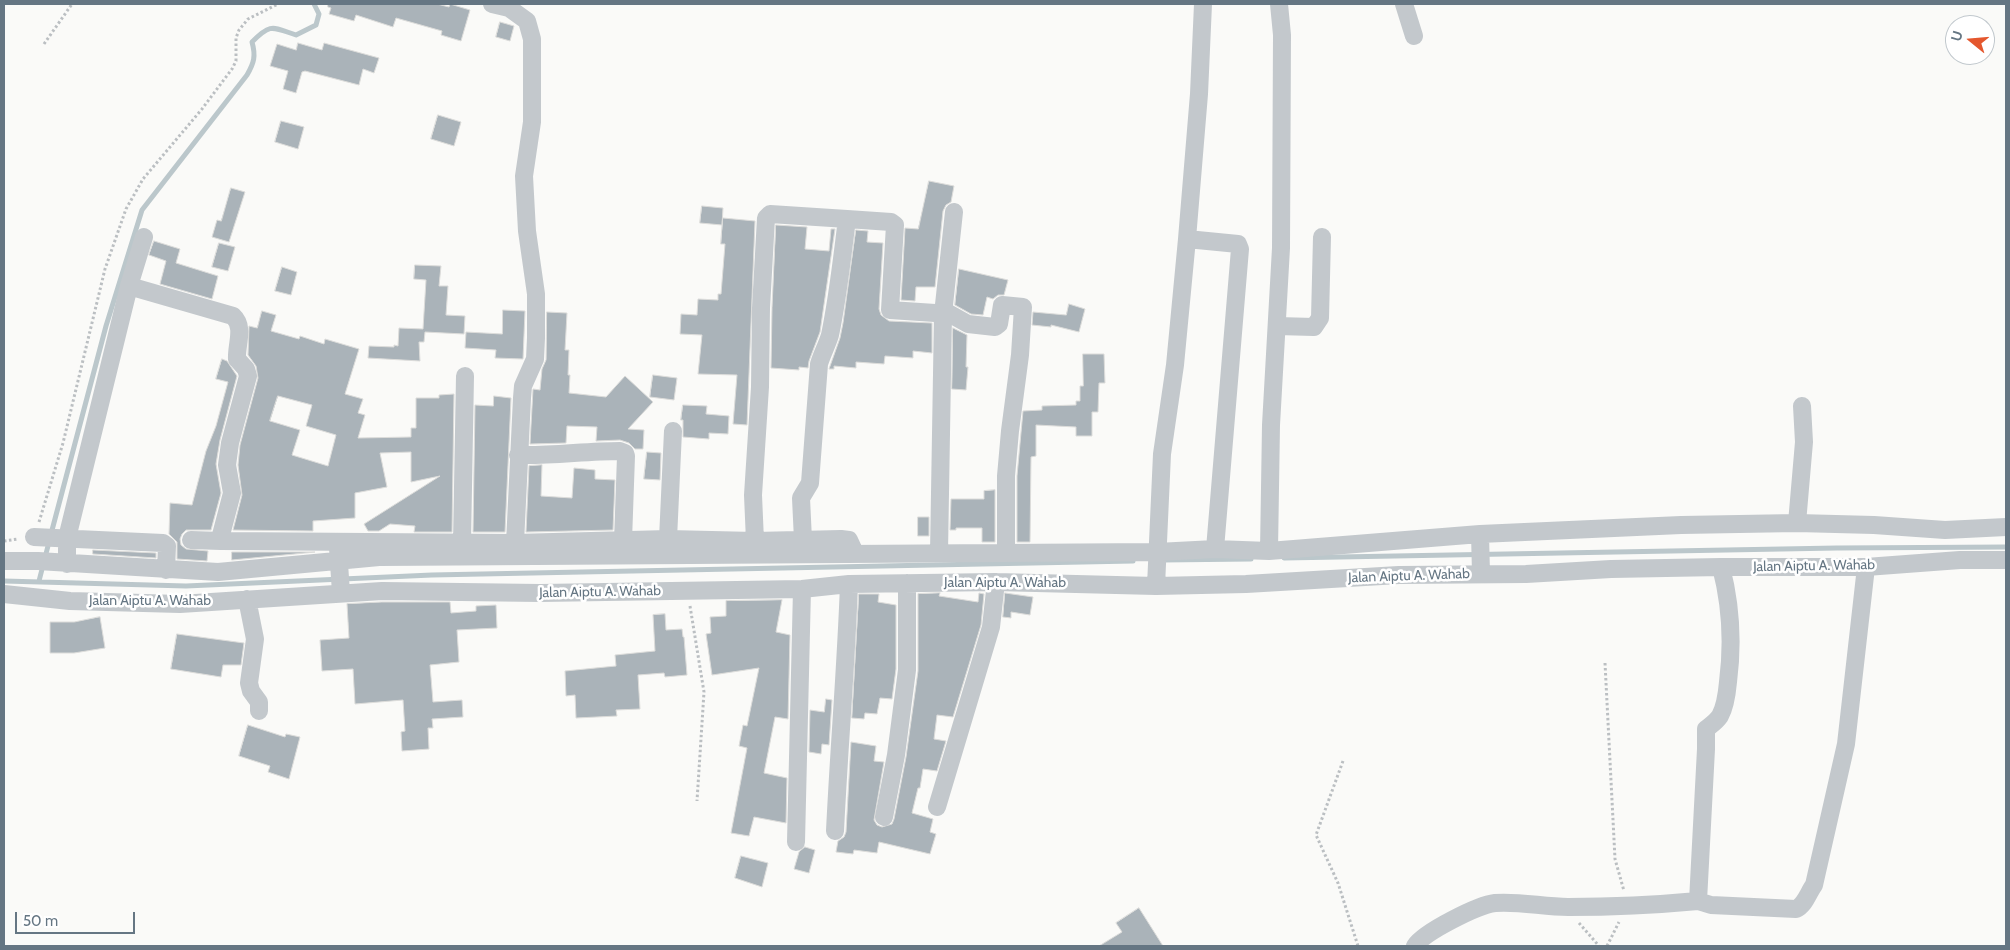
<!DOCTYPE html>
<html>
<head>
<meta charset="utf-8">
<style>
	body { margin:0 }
	#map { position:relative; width:2010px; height:950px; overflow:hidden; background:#fafaf8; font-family:Cabin,sans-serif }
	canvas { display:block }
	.frame { position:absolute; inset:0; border:5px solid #657683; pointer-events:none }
	.north { position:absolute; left:1945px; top:15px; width:50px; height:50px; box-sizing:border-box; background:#fff; border:1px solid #c1c8cd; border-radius:50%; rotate:287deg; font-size:14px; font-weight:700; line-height:20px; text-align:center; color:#657683 }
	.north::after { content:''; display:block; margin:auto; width:18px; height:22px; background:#e4572e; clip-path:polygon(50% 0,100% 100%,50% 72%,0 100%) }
	.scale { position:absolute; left:15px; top:912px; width:120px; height:22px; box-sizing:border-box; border:2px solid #657683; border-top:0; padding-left:6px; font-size:15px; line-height:18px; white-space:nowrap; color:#657683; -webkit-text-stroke:4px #fff; paint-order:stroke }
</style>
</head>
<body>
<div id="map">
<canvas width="2010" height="950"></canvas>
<div class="frame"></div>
<div class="north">U</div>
<div class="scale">50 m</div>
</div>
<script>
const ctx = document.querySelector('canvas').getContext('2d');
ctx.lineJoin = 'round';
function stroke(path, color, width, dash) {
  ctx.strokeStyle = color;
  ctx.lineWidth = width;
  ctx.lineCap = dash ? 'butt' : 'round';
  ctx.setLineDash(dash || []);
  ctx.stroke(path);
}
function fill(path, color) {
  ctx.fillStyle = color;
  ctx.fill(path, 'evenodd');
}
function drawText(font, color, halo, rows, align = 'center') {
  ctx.font = font + ' Cabin,sans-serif';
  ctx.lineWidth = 5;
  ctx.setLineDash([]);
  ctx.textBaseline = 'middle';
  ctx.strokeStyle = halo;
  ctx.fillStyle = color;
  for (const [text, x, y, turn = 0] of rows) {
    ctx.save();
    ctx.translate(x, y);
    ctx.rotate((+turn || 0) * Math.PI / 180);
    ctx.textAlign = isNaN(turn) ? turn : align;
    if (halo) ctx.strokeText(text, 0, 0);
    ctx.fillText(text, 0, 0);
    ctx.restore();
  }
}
stroke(new Path2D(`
	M51,534L106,326L142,210L247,75C254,63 256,56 252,42C271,23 272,27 296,35L316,25L319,14L314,4
	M1284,558L1837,548L2006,547
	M1162,560L1251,559
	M4,581L186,586L432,575L1133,561
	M39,581L49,542`), '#bbc7cb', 5);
const building = new Path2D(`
	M328,4H437L449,7L450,4L470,10L461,41L441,35L442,31L396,18L393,27L356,15L354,21L329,14L331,8L328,7Z
	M500,22L514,26L510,41L496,37Z
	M298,43L322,50L324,43L379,58L374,73L363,69L359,85L305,71L302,72L296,93L283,89L288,71L270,66L277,44L296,50Z
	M438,115L461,122L454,146L431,139Z
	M281,121L304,127L298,149L275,142Z
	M929,181L954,186L951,202L946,205L943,211L935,287H916L915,301L901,300L905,228L918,229Z
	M231,188L245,192L229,242L212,237L217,220L221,221Z
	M702,206L723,208L722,225L700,223Z
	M723,218L755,221L747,425L733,424L737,375L698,374L702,335L680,334L681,314L697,315L698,299L718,300V294H721L725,244H721Z
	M776,225L807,227L805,249L829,251L831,229H835L820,332L809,361L808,368L799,367V370L771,368L772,308Z
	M856,230L868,231L867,242L883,243L879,309L881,315L889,321L932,323V353L913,351V358L885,356L884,364L856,362V368L834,366V369H829L840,338L843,323Z
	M154,241L180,249L176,263L218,276L212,299L160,284L166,261L149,255Z
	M219,243L235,247L228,271L212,267Z
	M415,265L441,266L439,286H448L446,315L465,316L464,334L425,332L424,342H419L420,361L368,358L369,346L394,347V345L398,346L399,328L423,329L426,280L414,279Z
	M282,267L297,272L291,295L275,291Z
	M959,269L1008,280L1004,295H998L993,299L987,297L983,315L971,314L955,305Z
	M1069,304L1085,309L1079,332L1051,325V327L1032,325L1033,312L1066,315Z
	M503,310L525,311L523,359L495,358L496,350L465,348L466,332L502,334Z
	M262,311L276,315L271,331L299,339L300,336L324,344L325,339L359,349L345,394L363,399L358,413L365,415L358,438L411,437V428H416V398H439V395L454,394L452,532H414L415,526L390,524L379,531H368L364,524L440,476L411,482V452L380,453L387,487L355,493V518L313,521V531L233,530L242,495L238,465L240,445L258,378L256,366L248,355L249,326L257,328ZM278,396L312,405L306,426L336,435L328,466L292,455L300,430L270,421Z
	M547,312L567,313L565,350H569L568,375H570L569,393L606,397L625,376L653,402L628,429L644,430L643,449H635L629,443L620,440L596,441L597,427L567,426L566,443L530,444L533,389L540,390L542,369L546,360Z
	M953,328L967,335L966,367H968L966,390L952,389Z
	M1083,354H1104L1105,383H1099L1098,412H1092V436H1076V427L1036,425V456L1031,457L1030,542H1017V476L1023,411L1042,410V406L1076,405V401H1080V386H1083Z
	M222,359L227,361L237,376L220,440L216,464L221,493L211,530H186L182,534L180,539L181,545L186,549L208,551L207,561L177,559V542L169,534L170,503L192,505L206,451L216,426L228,382L216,379Z
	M653,375L677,378L674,400L650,397Z
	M494,396L511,398L505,532H473L475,405L493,406Z
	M683,405L707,406L706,414L729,416L728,434L709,433V439L683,437V420H681Z
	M647,452L661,453L660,480L644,479Z
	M542,465L541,496L572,498L574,468L595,470V479L615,480L613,530L526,532L529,466Z
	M995,490V542H982V528H956V530H950L951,499H984V491Z
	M918,517H929V536H918Z
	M93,550L156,553V558L93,554Z
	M232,552H315L232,560Z
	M940,593L939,596L978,602L979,593L984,594L981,625L953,717L937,715L934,739L946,741L937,771L923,769L920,788H918L912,813L933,819L930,832L936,834L930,854L879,842L877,853L854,850L853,854L836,852L838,841L844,837L846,832L851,742L876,746L874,761L884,762L874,820L877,825L882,827L892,824L894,819L906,757L918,671V594Z
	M1005,593L1033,597L1030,615L1011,612V618L1003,617Z
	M859,594H879L878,602L896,605V669L892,699L880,698L877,714L865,713L864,719L852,718Z
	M782,600L776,632L790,635L788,719L775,717L764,773L787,778L786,823L754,817L749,836L731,833L747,748L739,746L743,725L747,726L759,668L712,675L706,634L711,633L710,617L726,616V601Z
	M382,602H450L451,613L476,611V606L496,605L497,628L457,630L459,662L430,665L433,702L462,700L463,717L432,719L433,728H428L429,749L402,751L401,732L405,731L403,700L355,704L353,669L322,671L320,640L349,638L347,604Z
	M665,614L666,630L682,629L683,637H684L687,675L665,677L664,673L638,675L640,709L616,710L617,716L576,718L575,695L566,696L565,671L616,666L615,655L655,651L653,615Z
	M100,617L105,648L74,653H50V622H74Z
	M177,634L244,643L241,665H223L221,677L171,669Z
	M826,699L832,700L829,745L822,744L821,754L809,752L810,710L824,712Z
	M248,725L285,737L286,734L300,737L289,779L268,772L270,766L239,756Z
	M805,847L815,850L809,873L794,869L799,852Z
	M741,856L768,863L762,887L735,878Z
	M1139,908L1163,946H1099L1122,932L1116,923Z`);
fill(building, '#aab3b9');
stroke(building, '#dcdcda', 1);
stroke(new Path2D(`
	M44,44L72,4
	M39,522L63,443L105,269L126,209L143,179L202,109L232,69L236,61V38L239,30L248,19L278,4
	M4,541L18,539
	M690,606L704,692L697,801
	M1605,663L1615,859L1624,891
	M1343,761L1316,835L1338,883L1358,946
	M1579,923L1599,946
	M1607,946L1619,922`), '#bbbfc2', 3, [2.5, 2.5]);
stroke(new Path2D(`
	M492,4L509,8L527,21L532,39V122L524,176L527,231L536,294V338L535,359L523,386L522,398L515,543
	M1404,4L1414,36
	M1187,239L1238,244L1240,249L1215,549
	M129,286L233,316C245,327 236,345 237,359L246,369L248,376L230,443L227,465L232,493L221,535V541L515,543L668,539L755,541L841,539L849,540L855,553
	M1277,326L1314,327L1320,318L1322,237
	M518,455C552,456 586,451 620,451L625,453L626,456L623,541
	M1797,523L1804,442L1802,406
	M1480,534L1481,573
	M34,537L163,543L167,546L166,570
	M668,539L673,431
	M191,540L221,541
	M803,540L801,498L810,483L819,364C822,354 827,345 830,335C838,297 842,258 847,219L891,222L895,225L890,310L950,314L968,324L995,327L999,324L1002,305L1023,307L1020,355L1010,431L1006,476V553
	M755,541L753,495L760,387L761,308L766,218L770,214L847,219
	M462,543L465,376
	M338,548L341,593
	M1269,551L1271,425L1281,248L1282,35L1279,4
	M939,553L943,314L954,212
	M4,561H38L218,572L379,557L1157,552L1215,549L1269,551L1480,534L1681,525L1797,523L1874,525L1945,530L2006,527
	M67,564V538L129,286L144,237
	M1156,586L1162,454L1175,365L1187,239L1199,94L1203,4
	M4,594L70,601L180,604L382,591L540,593L802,589L849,584L996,582L1156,586L1246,584L1399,575L1526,574L1611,569L1721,567H1866L1960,560H2006
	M247,599L255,639L249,683L251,691L259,702V711
	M937,807L991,627L996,582
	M884,817L896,755L907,670V583
	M835,831C839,748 846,667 849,584
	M796,842L802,589
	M1698,901L1711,905L1796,909C1805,905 1808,893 1814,885L1846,744L1866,567
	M1415,946C1424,932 1478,905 1495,903C1519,901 1544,907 1568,907C1612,907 1655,905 1698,901L1706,749V729C1711,725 1716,722 1720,716C1725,707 1727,693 1728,682C1733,643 1731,605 1721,567`), '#c3c8cc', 18);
drawText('14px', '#657683', '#fff', [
	["Jalan Aiptu A. Wahab",1814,566,-1],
	["Jalan Aiptu A. Wahab",1409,576,-2],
	["Jalan Aiptu A. Wahab",1005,583],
	["Jalan Aiptu A. Wahab",600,592,-1],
	["Jalan Aiptu A. Wahab",150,601]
]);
</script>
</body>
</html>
